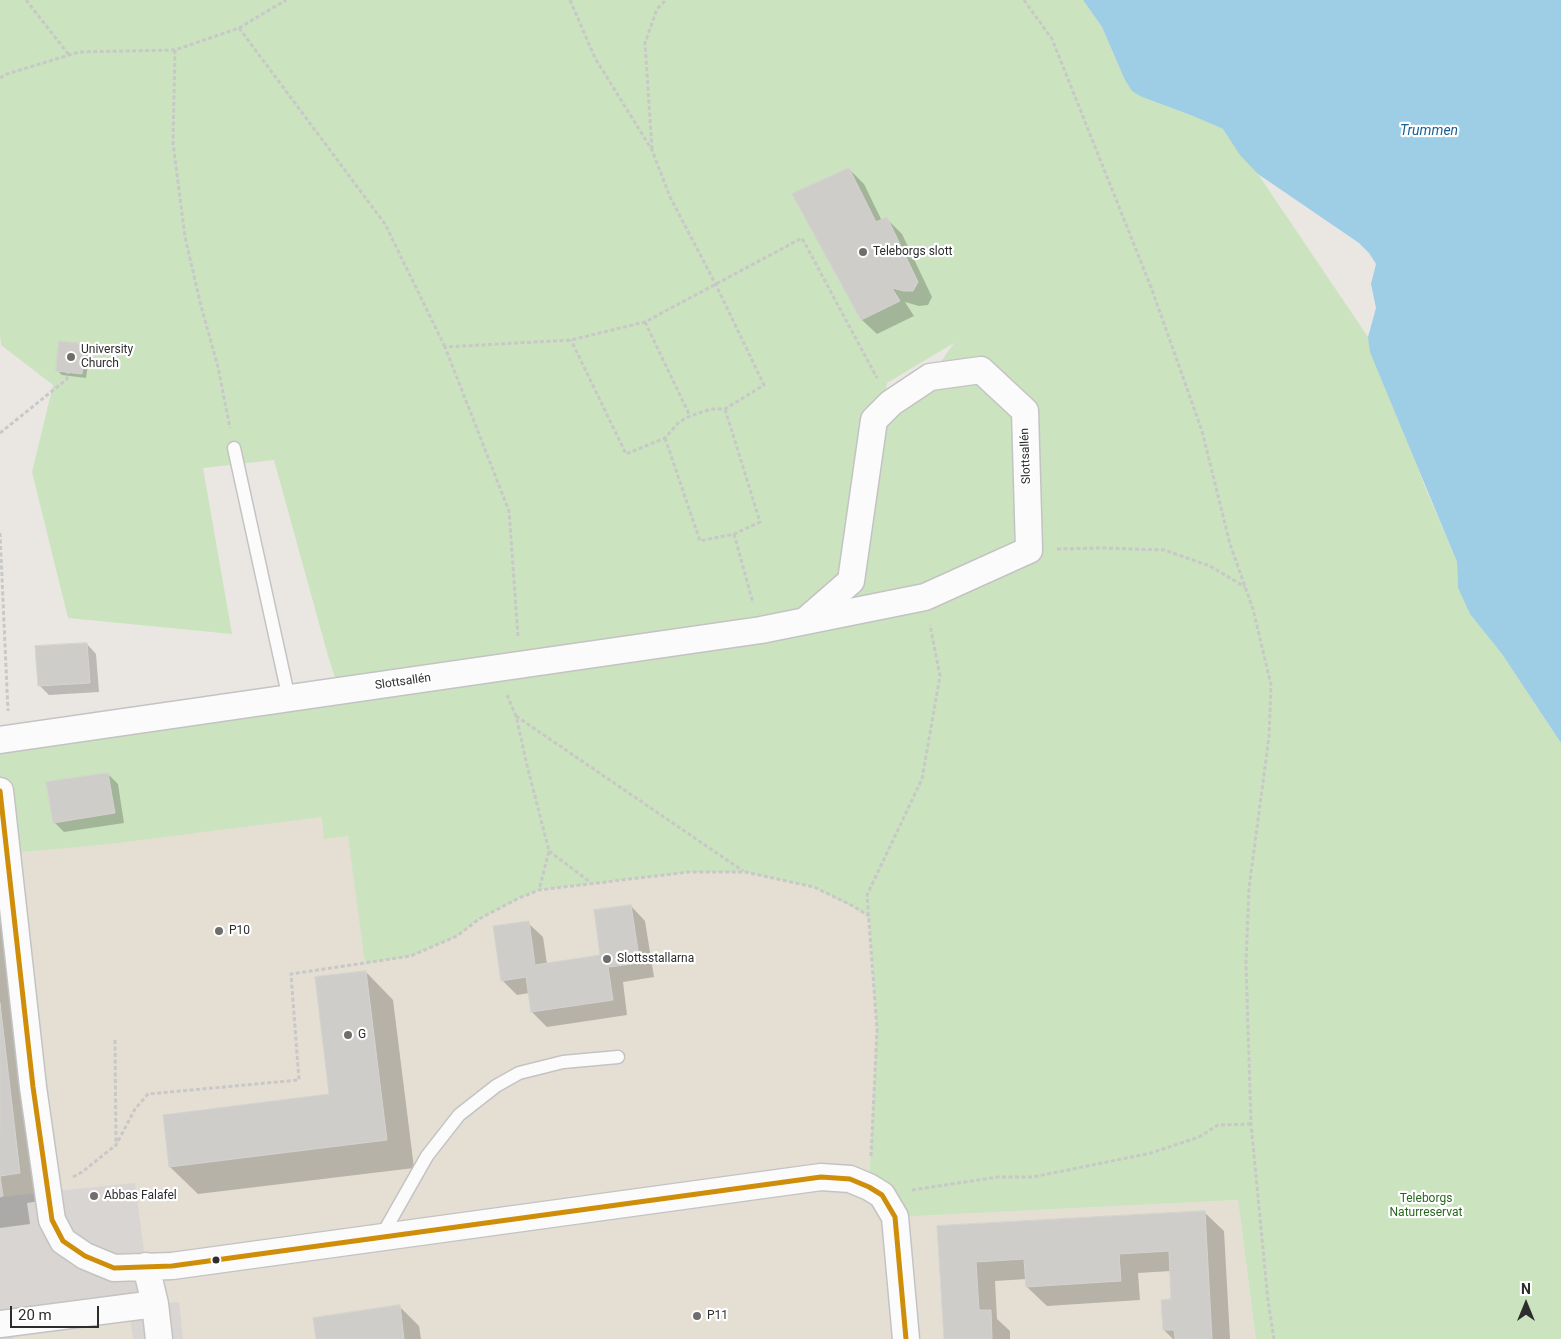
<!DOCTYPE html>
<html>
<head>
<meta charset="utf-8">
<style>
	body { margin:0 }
	#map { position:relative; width:1561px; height:1339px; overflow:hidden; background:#eae7e3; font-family:Roboto,sans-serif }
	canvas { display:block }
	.north { position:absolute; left:1501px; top:1279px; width:50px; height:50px; -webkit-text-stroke:4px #fff; paint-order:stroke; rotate:0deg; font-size:14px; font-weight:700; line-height:20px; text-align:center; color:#2d2d2d }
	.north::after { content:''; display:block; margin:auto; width:18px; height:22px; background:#2d2d2d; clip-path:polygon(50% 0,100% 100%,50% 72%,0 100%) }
	.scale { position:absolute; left:10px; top:1306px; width:89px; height:22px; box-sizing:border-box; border:2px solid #2d2d2d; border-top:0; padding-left:6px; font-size:15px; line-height:18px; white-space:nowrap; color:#2d2d2d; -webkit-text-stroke:4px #fff; paint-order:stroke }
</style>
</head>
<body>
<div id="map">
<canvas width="1561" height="1339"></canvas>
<div class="north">N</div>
<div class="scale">20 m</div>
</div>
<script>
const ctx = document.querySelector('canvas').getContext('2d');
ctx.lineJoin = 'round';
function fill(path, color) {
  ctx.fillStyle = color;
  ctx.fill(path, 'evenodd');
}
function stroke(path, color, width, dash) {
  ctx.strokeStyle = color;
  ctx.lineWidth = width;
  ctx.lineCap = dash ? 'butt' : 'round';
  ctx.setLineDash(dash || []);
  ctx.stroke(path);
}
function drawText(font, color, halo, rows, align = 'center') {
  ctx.font = font + ' Roboto,sans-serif';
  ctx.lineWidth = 4.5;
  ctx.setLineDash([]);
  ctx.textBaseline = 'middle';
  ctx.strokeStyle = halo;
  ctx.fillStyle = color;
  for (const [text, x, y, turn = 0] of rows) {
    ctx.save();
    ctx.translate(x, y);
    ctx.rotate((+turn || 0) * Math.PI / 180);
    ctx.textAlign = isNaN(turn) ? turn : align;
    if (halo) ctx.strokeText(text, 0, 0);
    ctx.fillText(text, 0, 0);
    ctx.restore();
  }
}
fill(new Path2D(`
	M322,817L348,835L366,963L411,956L457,936L479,919L519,898L540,890L689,872H745L814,887L869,916L877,1030L895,1217L1238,1200L1256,1339H0V854Z`), '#e4dfd2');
fill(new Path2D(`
	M0,0H1083L1102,27L1124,78L1142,97L1193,116L1223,129L1258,174L1368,337L1425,487L1457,562L1458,588L1470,614L1502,654L1561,743V1339H1256L1238,1200L895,1217L869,1187L877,1030L869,916L814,887L745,872H689L539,890L519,898L479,919L457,936L411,956L366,963L364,956L348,836L324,839L322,817L109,844L0,854V740L339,690L328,656L274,460L203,468L232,634L68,618L32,472L53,385L1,345L0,335ZM954,343L930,377L884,410L887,383Z`), '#cbe3bf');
fill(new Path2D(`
	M135,1183L146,1266L155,1304L179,1302L183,1339H133L129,1308L13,1323L14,1339H0V1197Z`), '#d8d5d2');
fill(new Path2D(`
	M1083,0H1561V743L1502,654L1470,614L1458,588L1457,562L1370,352L1368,337L1376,308L1371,284L1376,264L1369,253L1359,243L1258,174L1240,155L1223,129L1193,116L1142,97L1132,91L1124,78L1102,27Z`), '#9dcee5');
fill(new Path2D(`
	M849,169L864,184L882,221L887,219L902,234L932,297L928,305L919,306L905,302L914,316L877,334L862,320L793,194Z
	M85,345L90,350L86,378L62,375L57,370Z
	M87,644L96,654L99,692L49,695L39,685Z
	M108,774L118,784L124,823L64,832L54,822Z
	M0,859L47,1200L27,1203L30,1224L0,1228Z
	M631,906L645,921L654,977L623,982L627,1015L547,1027L532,1012L529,993L517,995L502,980L528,923L543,937L547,964L602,956Z
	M366,972L393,1000L414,1168L198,1194L170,1167L330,1095Z
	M1204,1212L1224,1231L1230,1339H1173L1164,1330L1173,1300L1171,1271L1138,1273L1140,1300L1047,1306L1027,1287V1279L995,1281L997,1319L1010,1331V1339H946L939,1227Z
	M400,1307L419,1326L421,1339H317Z`), '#0003');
const building = new Path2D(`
	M849,168L876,222L887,217L918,282L913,291H904L892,288L900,301L861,320L792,194Z
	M59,341L86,344L82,374L56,371Z
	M87,643L90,683L38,686L35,646Z
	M108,773L115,813L53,823L46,782Z
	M631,905L640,963L608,967L613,1000L531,1012L526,977L501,981L493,926L529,921L535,965L600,955L594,910Z
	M366,971L387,1140L169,1167L163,1115L329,1094L315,977Z
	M0,1003L20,1173L0,1176L3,1196L0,1197Z
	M1205,1211L1212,1339H1175L1174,1330H1163L1161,1300L1171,1299L1169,1251L1119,1254L1121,1281L1026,1287L1024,1259L976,1262L979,1310H991L992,1339H944L937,1226Z
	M400,1305L404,1339H316L313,1318Z`);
fill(building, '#cfcdca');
stroke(building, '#d5d3cf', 1);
const lane = new Path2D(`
	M234,448L289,699
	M381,1237L427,1156L459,1115L496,1086L519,1073L563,1062L618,1057`);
const street = new Path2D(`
	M0,740L761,630L925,597L1029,550L1025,411L981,370L930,377L891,403L874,420L851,581L805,621
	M0,791L33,1087L52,1220L63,1241L85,1256L114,1268L172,1266L821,1177L850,1179L869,1187L882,1195L895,1217L906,1339
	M146,1266L155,1304L159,1339
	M0,1324L155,1304`);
stroke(lane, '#c4c3c3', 15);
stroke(street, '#c4c3c3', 29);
stroke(new Path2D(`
	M26,0L69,55
	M570,0L595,58L652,150L670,197L715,283L764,385L725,409H711L690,416L679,422L665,438L626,454L571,340
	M1024,0L1052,39L1151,287L1202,431L1230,544L1253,609L1271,685L1269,737L1249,888L1246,963L1251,1124L1268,1301L1274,1339
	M239,28L385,224L445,347
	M175,50L173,143L185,237L201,306L218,367L230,428
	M0,78L7,74L79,52L175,50L239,28L286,0
	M652,149L645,43L657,9L666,0
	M645,322L690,416
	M0,433L67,379L68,373
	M665,438L700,541L734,534L760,522L725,409
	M0,533L8,711
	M734,534L753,603
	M1057,549L1103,548L1164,550L1210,566L1245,587
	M518,636L509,511L445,347L571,340L645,322L802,238L877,378
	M507,695L516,716L527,765L549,851L539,890
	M516,716L743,871
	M549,851L590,882
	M115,1040L116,1142
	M871,1156L877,1030L867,895L922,779L940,676L930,625
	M73,1177L82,1172L116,1145L135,1109L148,1094L299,1080L291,974L411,956L457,936L479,919L519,898L539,890L689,872H745L814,887L853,906L869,916
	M912,1190L998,1177H1033L1151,1153L1199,1137L1218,1125L1251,1124`), '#c8c8c8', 3, [4, 2.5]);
stroke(lane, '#fcfbfb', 12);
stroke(street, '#fcfbfb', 26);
stroke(new Path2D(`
	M0,791L33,1087L52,1220L63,1241L85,1256L114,1268L172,1266L821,1177L850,1179L869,1187L882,1195L895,1217L906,1339`), '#cf8e09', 5);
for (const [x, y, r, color] of [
	[863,252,5,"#6f6e6d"],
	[71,357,5,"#6f6e6d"],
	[219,931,5,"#6f6e6d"],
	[607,959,5,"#6f6e6d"],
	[348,1035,5,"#6f6e6d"],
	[94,1196,5,"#6f6e6d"],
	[216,1260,4.5,"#2d2d2d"],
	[697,1316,5,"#6f6e6d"]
]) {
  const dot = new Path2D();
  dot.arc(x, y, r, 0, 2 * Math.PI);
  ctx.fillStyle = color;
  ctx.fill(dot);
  stroke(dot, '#fff', 2);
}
drawText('12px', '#2d2d2d', '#fff', [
	["Teleborgs slott",873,252],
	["University",81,350],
	["Church",81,364],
	["P10",229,931],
	["Slottsstallarna",617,959],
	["G",358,1035],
	["Abbas Falafel",104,1196],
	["P11",707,1316]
], 'left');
drawText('12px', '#2d2d2d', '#fff', [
	["Slottsallén",1026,456,-92],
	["Slottsallén",403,682,-8]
]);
drawText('12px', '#2a6621', '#fff', [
	["Teleborgs",1426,1199],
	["Naturreservat",1426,1213]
]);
drawText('italic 14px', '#186296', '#fff', [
	["Trummen",1429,131]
]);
</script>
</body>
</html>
